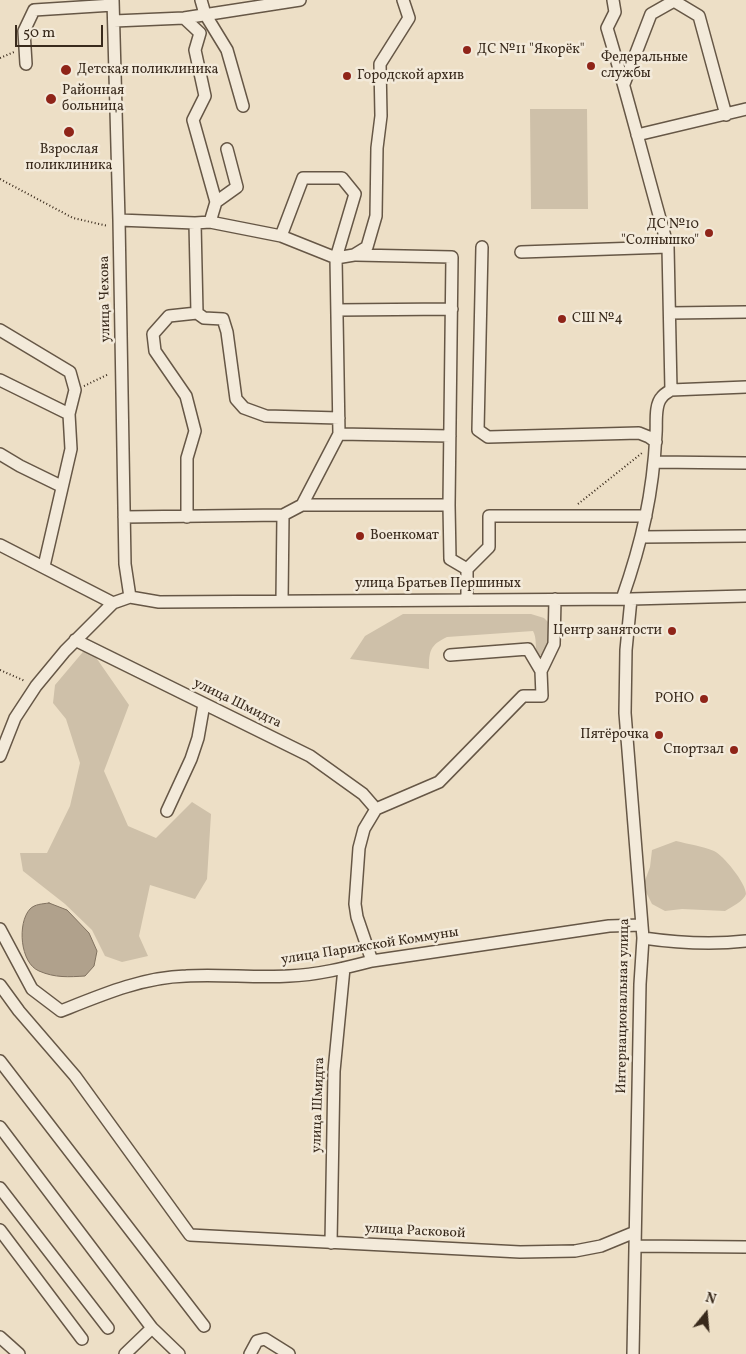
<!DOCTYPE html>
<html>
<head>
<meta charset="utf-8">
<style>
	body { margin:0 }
	#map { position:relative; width:746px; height:1354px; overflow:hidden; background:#eddfc6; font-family:Vollkorn,serif }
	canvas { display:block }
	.north { position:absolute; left:681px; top:1289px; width:50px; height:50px; -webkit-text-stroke:4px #f3eada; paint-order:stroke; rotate:17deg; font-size:14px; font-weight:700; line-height:20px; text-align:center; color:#392a1c }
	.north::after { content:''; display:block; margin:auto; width:18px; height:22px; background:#392a1c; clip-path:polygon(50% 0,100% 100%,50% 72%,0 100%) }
	.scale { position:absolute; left:15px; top:25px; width:88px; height:22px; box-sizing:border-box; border:2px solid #392a1c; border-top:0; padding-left:6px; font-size:15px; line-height:18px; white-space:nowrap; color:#392a1c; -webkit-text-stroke:4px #f3eada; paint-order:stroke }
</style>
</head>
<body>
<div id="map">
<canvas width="746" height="1354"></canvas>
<div class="north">N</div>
<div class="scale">50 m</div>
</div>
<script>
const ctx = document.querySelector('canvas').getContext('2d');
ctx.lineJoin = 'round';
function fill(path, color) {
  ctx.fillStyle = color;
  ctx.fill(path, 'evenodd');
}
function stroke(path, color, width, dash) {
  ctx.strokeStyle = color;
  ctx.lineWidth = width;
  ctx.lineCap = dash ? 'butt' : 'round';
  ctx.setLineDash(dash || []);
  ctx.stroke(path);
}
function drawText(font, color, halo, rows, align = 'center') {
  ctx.font = font + ' Vollkorn,serif';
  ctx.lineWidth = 5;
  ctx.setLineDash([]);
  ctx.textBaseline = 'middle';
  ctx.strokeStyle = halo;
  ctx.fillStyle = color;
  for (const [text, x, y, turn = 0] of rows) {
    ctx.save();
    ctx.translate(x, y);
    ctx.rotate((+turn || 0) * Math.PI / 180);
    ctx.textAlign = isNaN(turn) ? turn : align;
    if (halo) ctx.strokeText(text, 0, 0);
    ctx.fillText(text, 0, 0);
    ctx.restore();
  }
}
fill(new Path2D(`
	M530,109H587L588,209H531Z
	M403,614H531L544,618L552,626L549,645L544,655H537C535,647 537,638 533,631L447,637C430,645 429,651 429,669L350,659L365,636Z
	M88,646L129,705L104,771L128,826L156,838L192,802L211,814L207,879L195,899L150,885L139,936L148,956L122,962L105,956L92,930L65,904L23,871L20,853H47L70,806L80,763L66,719L53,703L55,685Z
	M676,841C688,844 702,846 714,851C723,855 746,883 746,894C744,901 731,907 725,911L682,909L665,911L652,904L643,886L650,867L652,850Z`), '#cec0a9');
const water = new Path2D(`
	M49,903L67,910L89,933L97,951L94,966L85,976C69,977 55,978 39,971C20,963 17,923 30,909C35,904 42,904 49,903Z`);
fill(water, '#b0a18c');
stroke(water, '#80715f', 1);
const minor = new Path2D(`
	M113,0L119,220L125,564L130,597
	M201,0L205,14L227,50L243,106
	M184,18L200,33L195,50L205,96L193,120L216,202L210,222
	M114,21L184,18L300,0
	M26,64L24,31L34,10L113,5
	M624,84L651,14L674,1L699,16L726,115
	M637,135L746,109
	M216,202L237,187L227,149
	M119,220L195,223L210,222L281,236L336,258L354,255L367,247L376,216L377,148L381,116L380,64L409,18L403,0
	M482,247L478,430L488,437L639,433L649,437L656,442
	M668,247L671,390
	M521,252L668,247C647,174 629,100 607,28L615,12L613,0
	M356,255L452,257L449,505
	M337,310L452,309
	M197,313L204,318L223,319L227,332L236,399L244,408L266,416L339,418
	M670,313L746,312
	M0,330L70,372L75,390L69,414L71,449L44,566
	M0,380L69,414
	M339,434L450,436
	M0,454L20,466L61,486
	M655,462L746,463
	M302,505H449L450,559L467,569
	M124,517L283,515L302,505L339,434L336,258L355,194L342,178H303L281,236
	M187,517V458L195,431L186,396L155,351L153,334L169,316L197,313L195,223
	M642,537L746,536
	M0,545L113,603
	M467,599V569L489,547V516H646
	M622,599C642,542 653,494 656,434C657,424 654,405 662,397C664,394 668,392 671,390L746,387
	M631,599L626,650L625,713L643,938L640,984L633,1354
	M282,600L283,515
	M75,640L310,756L363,794L376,809
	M541,671L554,644L555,599
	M0,756L15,718L36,686L65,651L113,603L130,597L159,602L631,599L746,596
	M167,811L191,759L198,738L204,704
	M0,929L32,989L61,1011C101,995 143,977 186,976C220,974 255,978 289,976C317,975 345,968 372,961L609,926L642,925
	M643,938C678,943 711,945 746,941
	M372,961L357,917L355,904L359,848L364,829L376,809L439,782L523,696H542L541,671L528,649L450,655
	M0,985L19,1011L75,1076L190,1235L520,1252L575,1251L601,1246L635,1232
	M0,1061L204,1326
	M0,1127L152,1328L179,1354
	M0,1188L108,1328
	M0,1230L82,1339
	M331,1243L334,1071L344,968
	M635,1246L746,1247
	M0,1337L19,1354
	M125,1354L152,1328
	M250,1354L257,1341L265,1339L289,1354`);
stroke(minor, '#665746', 14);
stroke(new Path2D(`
	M0,58L14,52
	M0,179L73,218L108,226
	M84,386L109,374
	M578,504L642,453
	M0,670L25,681`), '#392a1c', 2, [1, 2.5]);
stroke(minor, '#f3eada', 11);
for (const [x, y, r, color] of [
	[467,50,5,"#8f2418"],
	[591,66,5,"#8f2418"],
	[66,70,6,"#8f2418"],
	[347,76,5,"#8f2418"],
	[51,99,6,"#8f2418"],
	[69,132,6,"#8f2418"],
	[709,233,5,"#8f2418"],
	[562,319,5,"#8f2418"],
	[360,536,5,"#8f2418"],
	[672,631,5,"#8f2418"],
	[704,699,5,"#8f2418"],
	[659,735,5,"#8f2418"],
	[734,750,5,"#8f2418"]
]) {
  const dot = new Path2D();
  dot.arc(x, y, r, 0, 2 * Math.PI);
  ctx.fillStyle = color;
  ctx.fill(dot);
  stroke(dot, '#f3eada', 2);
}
drawText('14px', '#392a1c', '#f3eada', [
	["ДС №11 \"Якорёк\"",477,50],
	["Федеральные",601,58],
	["службы",601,74],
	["Детская поликлиника",77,70],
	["Городской архив",357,76],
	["Районная",62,91],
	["больница",62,107],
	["Взрослая",69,150,"center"],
	["поликлиника",69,166,"center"],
	["ДС №10",699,225,"right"],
	["\"Солнышко\"",699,241,"right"],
	["СШ №4",572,319],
	["Военкомат",370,536],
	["Центр занятости",662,631,"right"],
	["РОНО",694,699,"right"],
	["Пятёрочка",649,735,"right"],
	["Спортзал",724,750,"right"]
], 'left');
drawText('14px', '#392a1c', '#f3eada', [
	["улица Чехова",106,299,-91],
	["улица Братьев Першиных",438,584],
	["улица Шмидта",237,704,26],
	["улица Парижской Коммуны",370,947,-9],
	["Интернациональная улица",624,1006,-89],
	["улица Шмидта",319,1105,-88],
	["улица Расковой",415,1232,3]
]);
</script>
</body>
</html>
